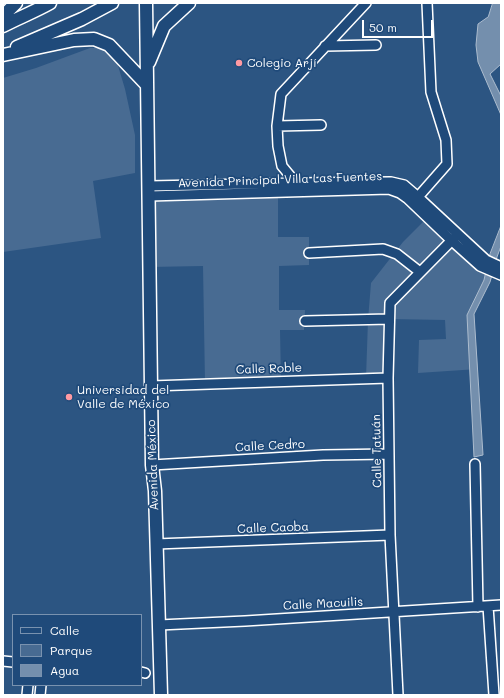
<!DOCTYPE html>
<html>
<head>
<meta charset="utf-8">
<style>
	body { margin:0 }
	#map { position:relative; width:504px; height:698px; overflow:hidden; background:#2c5582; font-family:Mali,sans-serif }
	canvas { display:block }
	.frame { position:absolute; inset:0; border:4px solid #fff; pointer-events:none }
	.legend { position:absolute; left:12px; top:614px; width:130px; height:72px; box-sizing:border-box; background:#1f4a7a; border:1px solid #7992af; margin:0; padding:5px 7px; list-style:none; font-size:12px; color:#fff }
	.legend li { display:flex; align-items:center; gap:8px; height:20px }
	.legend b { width:20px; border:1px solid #7992af }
	.scale { position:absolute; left:362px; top:20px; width:71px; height:18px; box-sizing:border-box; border:2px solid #fff; border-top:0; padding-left:5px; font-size:12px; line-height:14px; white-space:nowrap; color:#fff; -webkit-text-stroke:3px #1f4a7a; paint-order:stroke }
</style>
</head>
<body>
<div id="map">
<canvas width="504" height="698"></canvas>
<div class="frame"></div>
<ul class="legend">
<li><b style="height:5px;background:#1f4a7a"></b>Calle</li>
<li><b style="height:11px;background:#486b92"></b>Parque</li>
<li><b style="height:11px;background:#748fad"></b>Agua</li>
</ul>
<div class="scale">50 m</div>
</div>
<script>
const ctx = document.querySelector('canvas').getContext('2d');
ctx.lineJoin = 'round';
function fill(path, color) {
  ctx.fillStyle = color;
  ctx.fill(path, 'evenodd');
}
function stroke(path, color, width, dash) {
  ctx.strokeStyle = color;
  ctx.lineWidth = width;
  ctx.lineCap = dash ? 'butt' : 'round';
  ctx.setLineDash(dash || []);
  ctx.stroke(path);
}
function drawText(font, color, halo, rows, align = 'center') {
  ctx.font = font + ' Mali,sans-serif';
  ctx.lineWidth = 3.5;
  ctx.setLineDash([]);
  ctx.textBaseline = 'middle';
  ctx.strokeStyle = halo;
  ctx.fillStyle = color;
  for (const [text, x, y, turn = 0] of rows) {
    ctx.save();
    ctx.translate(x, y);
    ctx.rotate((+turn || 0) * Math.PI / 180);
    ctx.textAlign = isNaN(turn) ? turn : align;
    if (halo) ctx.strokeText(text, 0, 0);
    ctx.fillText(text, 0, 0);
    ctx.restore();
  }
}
fill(new Path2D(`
	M90,48H103L110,52L116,59L125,89L135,135V173L93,181L101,238L3,252V78L36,68Z
	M278,192V237H309V265L279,266V310H305L304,330H280L281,381L205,383L203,266L150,267L149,196Z
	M428,217L493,272L490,282L474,314L478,369L418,373L419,340L446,339L445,320L389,319L388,378H366L368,320L371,283L403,242Z`), '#486b92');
const water = new Path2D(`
	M493,3H501V64L490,74L501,96V115L478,62L476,45L478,24L488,17Z
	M501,226V246L497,257L490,282L474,314L483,455L474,457L467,315L484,280L490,254Z`);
fill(water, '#748fad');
stroke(water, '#acbcce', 1);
const minor = new Path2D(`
	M325,46L376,45
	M277,126L321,125
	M296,183L282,166L278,146L277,126L281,94L366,3
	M149,186L296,183L391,182L404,185L418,197L486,260L501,267
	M149,196L389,189L400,193L407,198L451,240L480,266L501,275
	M418,197L447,164L446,140L431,92L427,3
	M309,253L383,249L397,254L420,272
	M305,321L389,319
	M151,386L388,378
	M475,464L478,607
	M152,465L323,455L389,454
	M156,544L390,535
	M488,606L494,695
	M159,625L245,621L501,605
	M3,661L13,662
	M141,672L145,673
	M27,695L28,685
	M40,695L41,685
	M398,695L390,535L388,378L390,303L458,234`);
const major = new Path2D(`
	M146,3L152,465L155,491L161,695
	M3,16L16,3
	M3,26C18,18 34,12 50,3
	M17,47L82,19L112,3
	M3,55L74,40L94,39L109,45L147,85
	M149,62L164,26L189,3`);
stroke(minor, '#fff', 12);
stroke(major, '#fff', 15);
stroke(minor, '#1f4a7a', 9);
stroke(major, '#1f4a7a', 12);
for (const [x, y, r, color] of [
	[239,63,4,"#ff9aa2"],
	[69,397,4,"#ff9aa2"]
]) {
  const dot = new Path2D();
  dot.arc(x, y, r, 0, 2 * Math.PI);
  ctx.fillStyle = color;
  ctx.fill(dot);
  stroke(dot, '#1f4a7a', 1.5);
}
drawText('12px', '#fff', '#1f4a7a', [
	["Colegio Arjí",247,63],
	["Universidad del",77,390],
	["Valle de México",77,404]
], 'left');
drawText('12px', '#fff', '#1f4a7a', [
	["Avenida Principal Villa Las Fuentes",280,180,-2],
	["Calle Roble",269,369,-2],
	["Calle Cedro",270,446,-3],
	["Calle Tatuán",377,451,-91],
	["Avenida México",153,465,-92],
	["Calle Caoba",273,528,-2],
	["Calle Macuilis",323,604,-3]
]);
</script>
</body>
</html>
